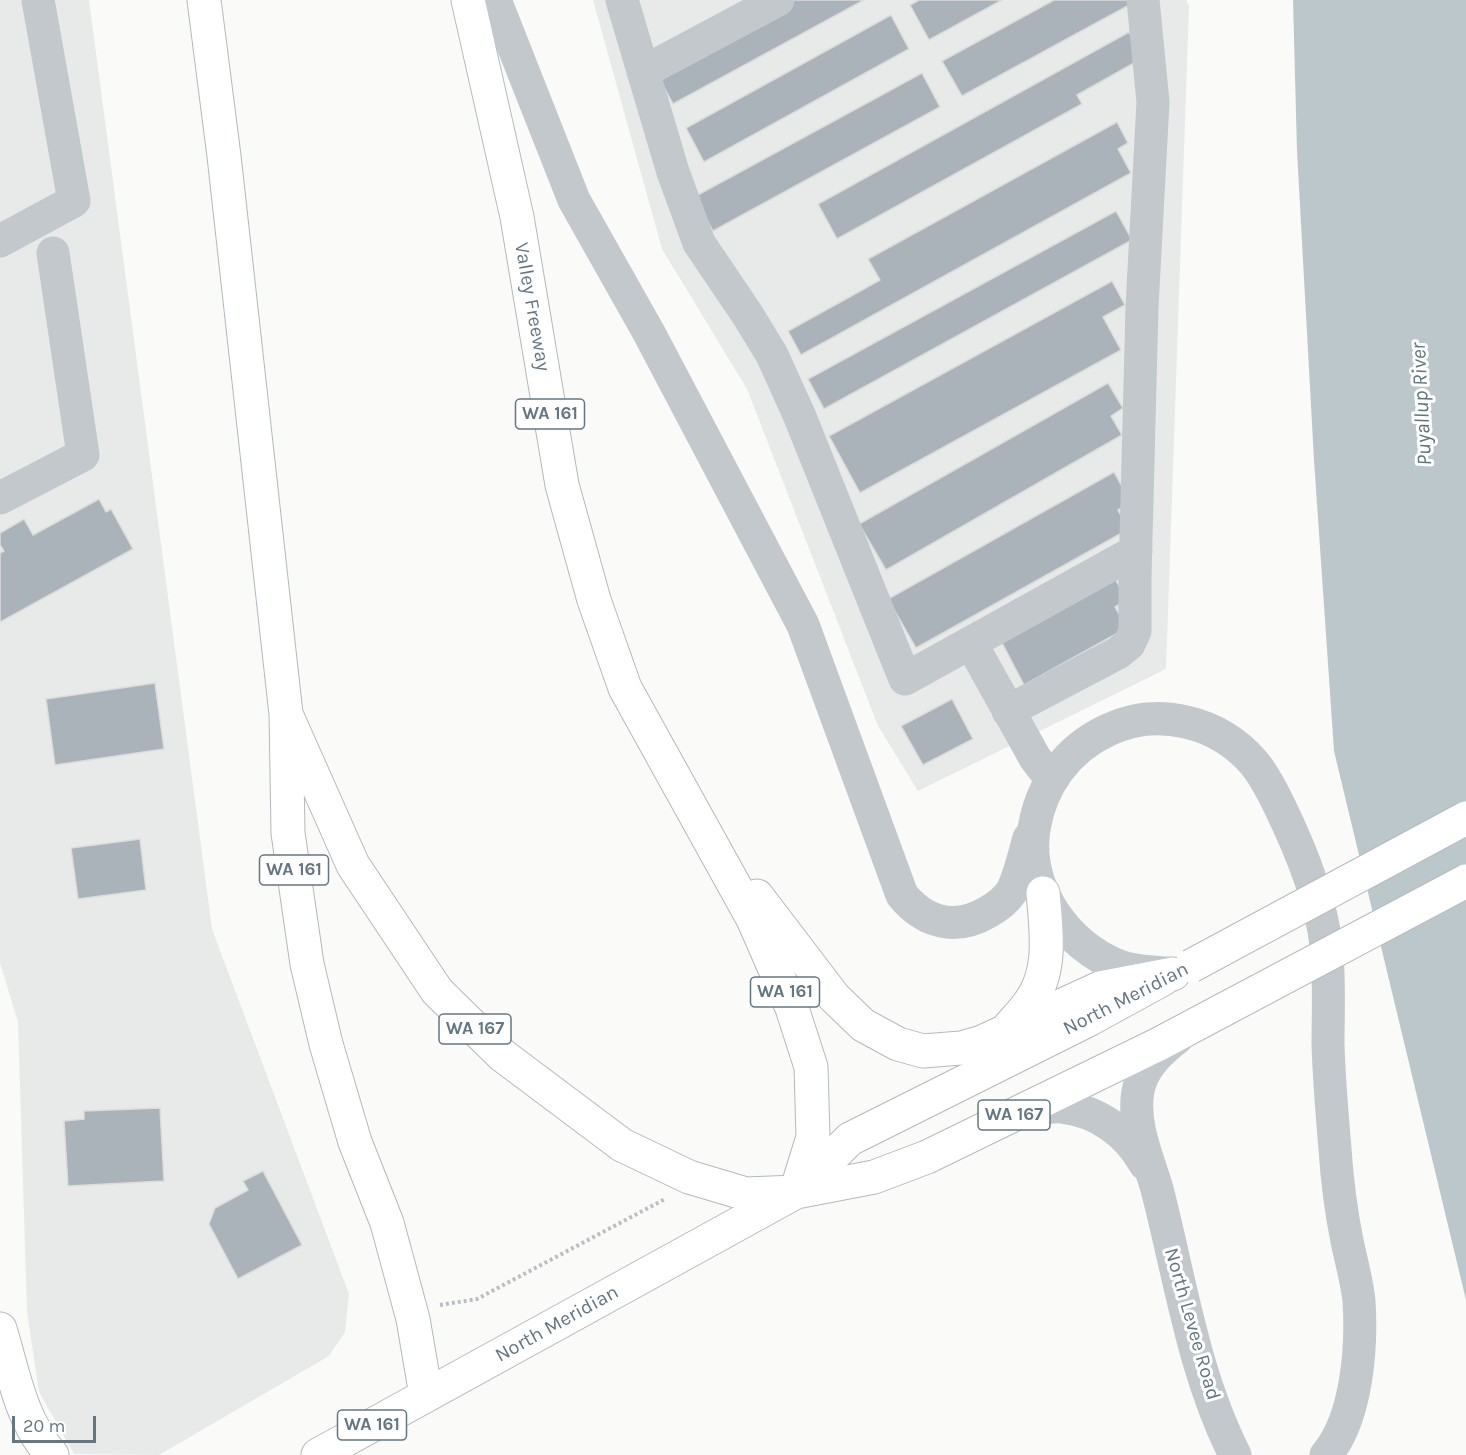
<!DOCTYPE html>
<html>
<head>
<meta charset="utf-8">
<style>
	body { margin:0 }
	#map { position:relative; width:1466px; height:1455px; overflow:hidden; background:#fafaf8; font-family:Karla,sans-serif }
	canvas { display:block }
	.scale { position:absolute; left:12px; top:1416px; width:84px; height:27px; box-sizing:border-box; border:3px solid #657683; border-top:0; padding-left:8px; font-size:18px; line-height:21px; white-space:nowrap; color:#657683; -webkit-text-stroke:4px #fff; paint-order:stroke }
</style>
</head>
<body>
<div id="map">
<canvas width="1466" height="1455"></canvas>
<div class="scale">20 m</div>
</div>
<script>
const ctx = document.querySelector('canvas').getContext('2d');
ctx.lineJoin = 'round';
function fill(path, color) {
  ctx.fillStyle = color;
  ctx.fill(path, 'evenodd');
}
function stroke(path, color, width, dash) {
  ctx.strokeStyle = color;
  ctx.lineWidth = width;
  ctx.lineCap = dash ? 'butt' : 'round';
  ctx.setLineDash(dash || []);
  ctx.stroke(path);
}
function drawText(font, color, halo, rows, align = 'center') {
  ctx.font = font + ' Karla,sans-serif';
  ctx.lineWidth = 6;
  ctx.setLineDash([]);
  ctx.textBaseline = 'middle';
  ctx.strokeStyle = halo;
  ctx.fillStyle = color;
  for (const [text, x, y, turn = 0] of rows) {
    ctx.save();
    ctx.translate(x, y);
    ctx.rotate((+turn || 0) * Math.PI / 180);
    ctx.textAlign = isNaN(turn) ? turn : align;
    if (halo) ctx.strokeText(text, 0, 0);
    ctx.fillText(text, 0, 0);
    ctx.restore();
  }
}
fill(new Path2D(`
	M0,0H89L212,929L349,1294L345,1332L329,1356L159,1455L74,1454L39,1392L27,1312L18,1022L0,963Z
	M593,0H1186L1189,6L1166,669L918,791L878,726L747,389L662,249Z`), '#e8e9e9');
fill(new Path2D(`
	M1293,0H1466V1300L1334,751L1314,460L1297,151Z`), '#bbc7cb');
const building = new Path2D(`
	M784,0H864L673,104L655,70Z
	M919,0H1002L929,40L910,5Z
	M1054,0H1131L1133,3L962,96L942,61Z
	M891,15L909,49L704,162L686,128Z
	M1129,32L1143,58L1077,95L1082,104L837,239L818,204Z
	M922,73L940,107L713,231L694,197Z
	M1117,122L1128,143L1118,149L1131,173L801,355L788,331L880,280L868,259Z
	M1116,211L1132,240L824,409L808,379Z
	M1112,281L1125,305L1103,317L1121,350L860,493L829,436Z
	M1108,383L1123,408L1111,416L1122,435L886,570L859,524Z
	M1114,472L1131,503L1118,510L1129,529L916,648L888,599Z
	M99,499L106,512L111,509L133,549L0,622V553L4,551L0,545V533L24,519L33,535Z
	M1114,577L1127,600L1115,607L1127,628L1024,685L1000,639Z
	M155,683L164,749L55,765L46,699Z
	M952,699L973,739L923,765L901,726Z
	M140,839L146,890L78,899L71,848Z
	M160,1108L164,1181L68,1186L64,1121L84,1119V1111Z
	M263,1171L302,1245L238,1279L209,1224L215,1208L248,1190L243,1181Z`);
fill(building, '#aab3b9');
stroke(building, '#dcdcda', 1.5);
const major = new Path2D(`
	M796,1192L874,1177L927,1157L1159,1044L1223,1010
	M0,1329C13,1371 21,1422 52,1455
	M318,1455L796,1192L850,1139L1090,1019L1163,979`);
const highway = new Path2D(`
	M204,0L224,156L286,714L288,833L307,964L326,1044L355,1142L387,1223L413,1319L426,1395
	M286,714L353,865L437,991L502,1055L622,1145L689,1177L746,1194L796,1192L813,1137L811,1067L792,1008L753,919L625,688L594,600L562,485L517,217L468,0
	M757,896L834,997L863,1025L898,1044L923,1051L961,1048L982,1042L1100,988L1173,974
	M1009,1027C1016,1019 1024,1011 1030,1002C1053,971 1046,929 1043,893`);
stroke(major, '#b5babe', 35);
stroke(highway, '#b4b9bd', 35);
stroke(new Path2D(`
	M440,1305L477,1299L665,1199`), '#bbbfc2', 4, [3, 3]);
stroke(new Path2D(`
	M495,0L574,200L649,333L803,625L902,895C925,923 956,931 988,912C997,907 1006,900 1012,891C1020,875 1024,855 1029,838
	M622,0L673,172L699,243L747,314L772,355L800,417L905,679L1136,551
	M643,72L778,0
	M0,241L74,201L38,0
	M0,498L83,455L53,253
	M971,643L1035,758L1051,779
	M1008,711L1118,653L1129,644L1135,631V577L1142,307L1153,102L1143,0
	M1168,973C1151,972 1135,972 1119,966C1066,946 1025,887 1034,829C1041,785 1067,749 1108,730C1158,706 1219,722 1254,763C1265,776 1272,791 1279,805C1300,848 1321,898 1326,945C1330,978 1328,1011 1328,1044C1329,1079 1332,1114 1335,1149C1337,1179 1341,1211 1347,1241C1351,1260 1357,1281 1359,1301C1362,1347 1357,1419 1326,1455
	M1177,1038C1159,1052 1142,1068 1138,1091C1132,1124 1148,1158 1157,1189C1180,1278 1193,1372 1235,1455
	M1025,1110C1037,1109 1050,1106 1062,1107C1098,1111 1128,1133 1145,1164`), '#c3c8cc', 33);
stroke(major, '#fff', 33);
stroke(highway, '#fff', 33);
const majorBridge = new Path2D(`
	M1191,966L1466,818
	M1223,1010L1466,881`);
stroke(majorBridge, '#b5babe', 35, []);
stroke(majorBridge, '#fff', 33);
for (const [x, y, w] of [
	[550,414,69],
	[294,870,69],
	[785,992,69],
	[475,1029,72],
	[1014,1115,72],
	[372,1425,69]
]) {
  const box = new Path2D();
  box.roundRect(x - w / 2, y - 15, w, 30, 4.5);
  ctx.fillStyle = '#fff';
  ctx.fill(box);
  stroke(box, '#657683', 1.5);
}
drawText('bold 18px', '#657683', null, [
	["WA 161",550,414],
	["WA 161",294,870],
	["WA 161",785,992],
	["WA 167",475,1029],
	["WA 167",1014,1115],
	["WA 161",372,1425]
]);
drawText('20px', '#657683', '#fff', [
	["Valley Freeway",532,307,80],
	["North Meridian",1126,999,-27],
	["North Meridian",557,1324,-29],
	["North Levee Road",1192,1324,74]
]);
drawText('italic 21px', '#60757c', '#fff', [
	["Puyallup River",1422,404,-93]
]);
</script>
</body>
</html>
